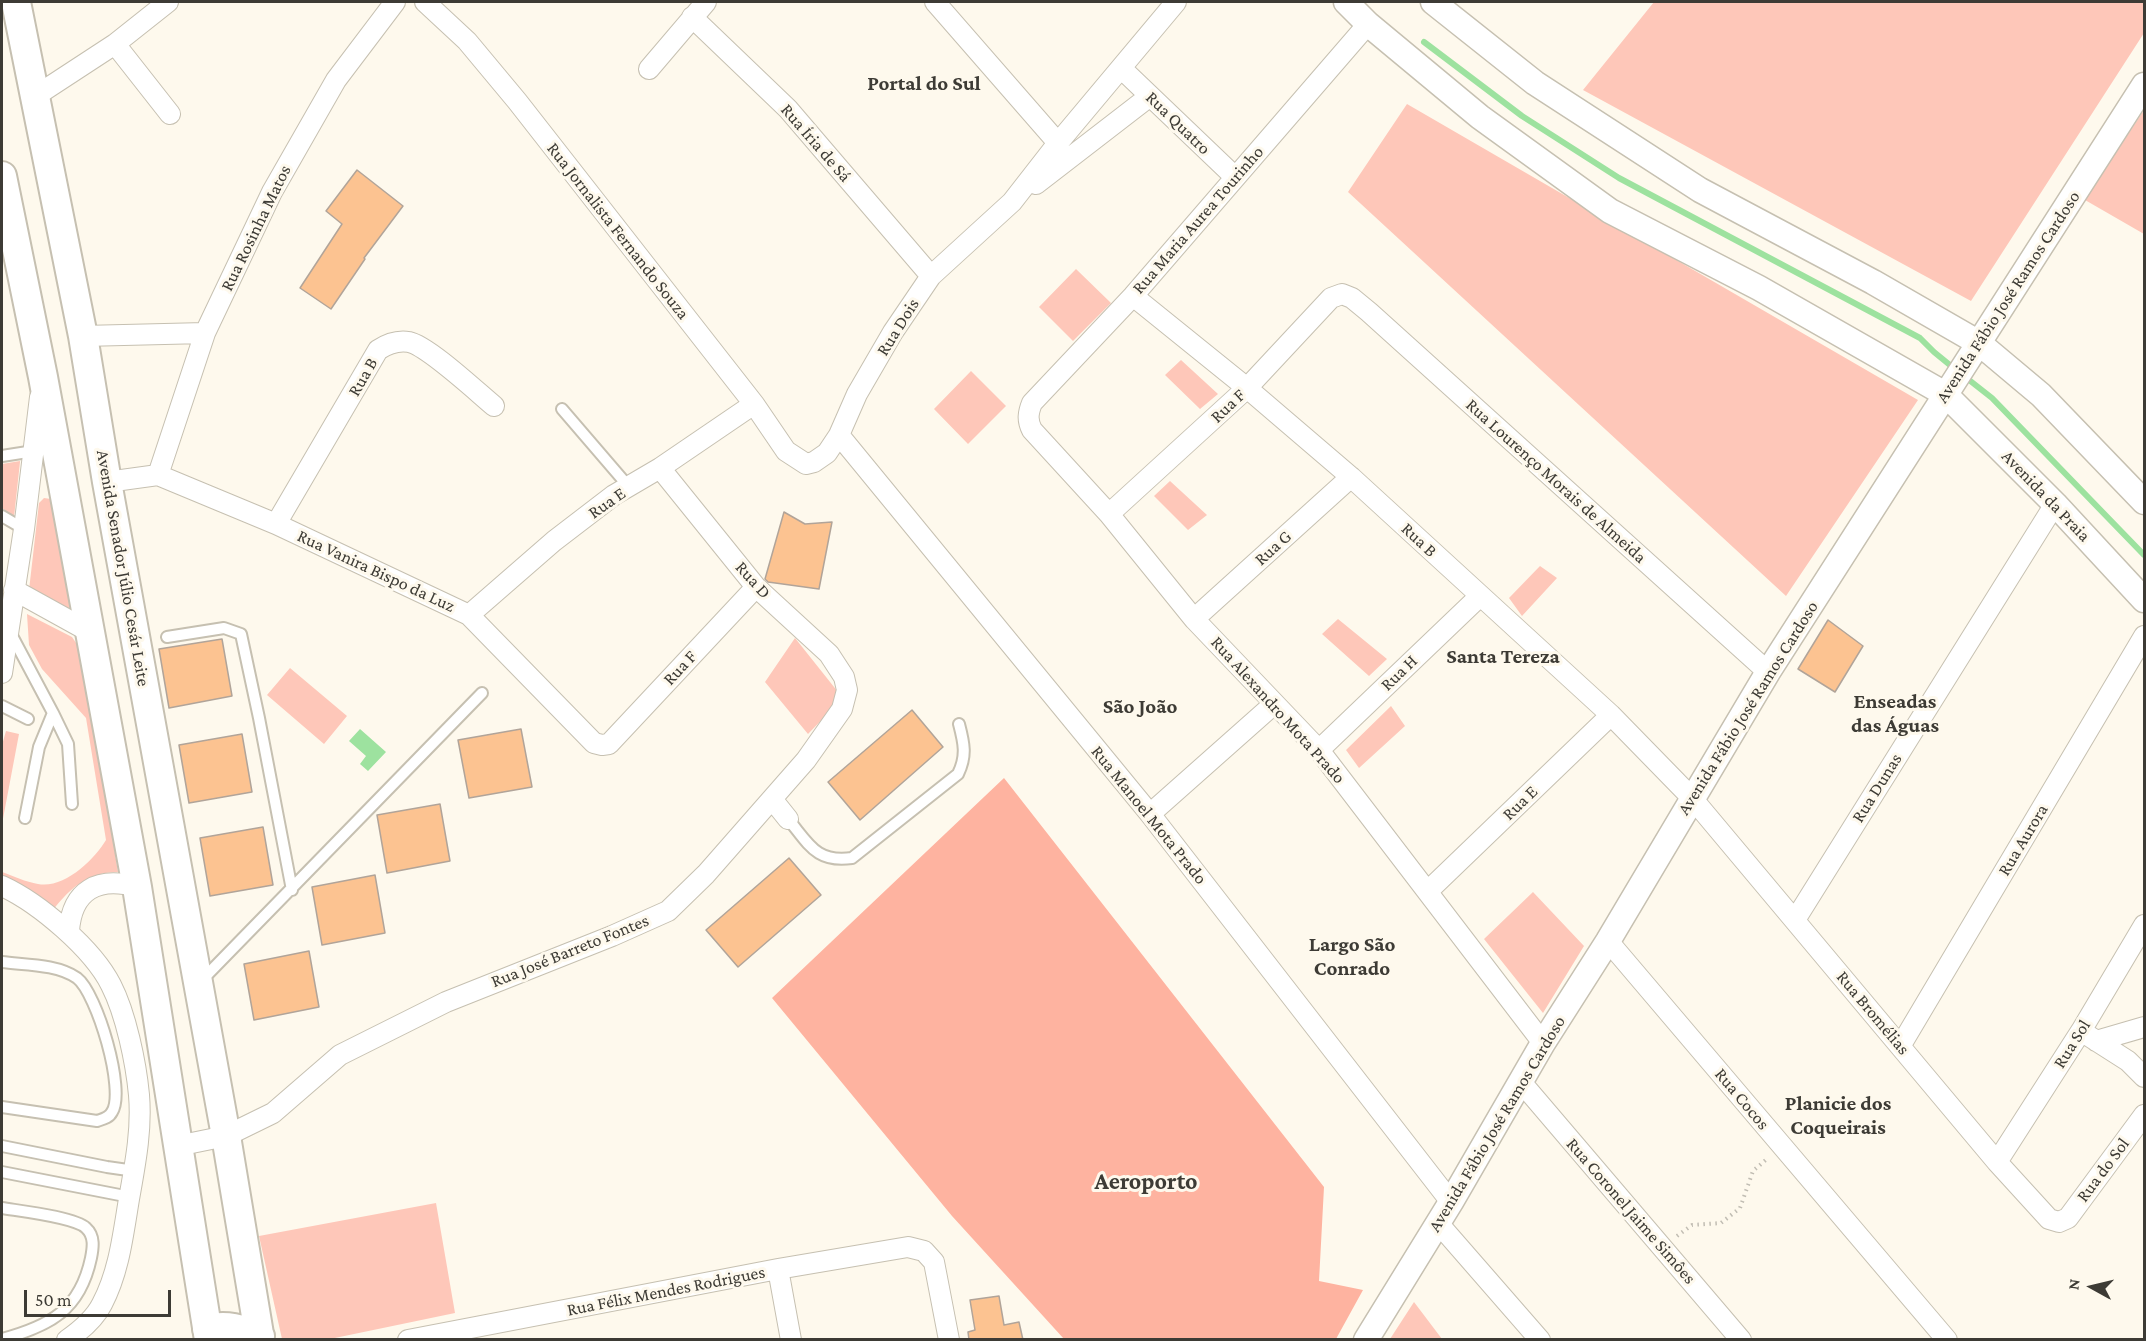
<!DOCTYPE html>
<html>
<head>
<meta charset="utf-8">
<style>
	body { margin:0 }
	#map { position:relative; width:2146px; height:1341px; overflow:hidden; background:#fef9ed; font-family:"Crimson Pro",serif }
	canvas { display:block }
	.frame { position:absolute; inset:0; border:3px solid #3d3b35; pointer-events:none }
	.north { position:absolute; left:2062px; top:1257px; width:60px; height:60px; -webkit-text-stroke:4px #fef9ed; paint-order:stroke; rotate:278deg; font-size:16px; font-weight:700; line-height:24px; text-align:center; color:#3d3b35 }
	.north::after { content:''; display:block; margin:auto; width:21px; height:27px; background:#3d3b35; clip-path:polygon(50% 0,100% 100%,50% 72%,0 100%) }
	.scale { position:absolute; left:24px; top:1290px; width:147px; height:27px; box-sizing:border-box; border:3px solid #3d3b35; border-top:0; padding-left:8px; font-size:18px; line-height:21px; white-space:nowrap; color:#3d3b35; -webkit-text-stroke:4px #fef9ed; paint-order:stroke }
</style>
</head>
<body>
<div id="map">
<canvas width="2146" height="1341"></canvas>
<div class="frame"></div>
<div class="north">N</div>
<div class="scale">50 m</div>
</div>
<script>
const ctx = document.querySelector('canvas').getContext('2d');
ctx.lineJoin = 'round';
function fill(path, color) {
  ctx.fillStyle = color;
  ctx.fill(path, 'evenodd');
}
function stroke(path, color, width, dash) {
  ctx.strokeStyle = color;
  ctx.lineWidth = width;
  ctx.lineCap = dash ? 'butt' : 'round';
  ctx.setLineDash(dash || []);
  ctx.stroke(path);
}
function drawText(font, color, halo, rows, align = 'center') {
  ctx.font = font + ' "Crimson Pro",serif';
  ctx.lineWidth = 6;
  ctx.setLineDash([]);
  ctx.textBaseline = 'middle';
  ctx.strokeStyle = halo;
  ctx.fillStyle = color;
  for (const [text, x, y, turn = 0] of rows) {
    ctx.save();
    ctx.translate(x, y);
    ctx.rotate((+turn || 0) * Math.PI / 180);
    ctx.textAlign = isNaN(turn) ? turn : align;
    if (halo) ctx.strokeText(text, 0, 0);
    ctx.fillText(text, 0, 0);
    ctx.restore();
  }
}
fill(new Path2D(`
	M1654,2H2144V33L1971,301L1583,90Z
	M1407,104L1918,400L1786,596L1348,192Z
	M2144,110V234L2085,200Z
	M1076,269L1111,303L1073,341L1039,307Z
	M1181,360L1218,394L1200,409L1165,375Z
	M971,371L1006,406L968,444L934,409Z
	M20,461V462L14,517L2,508V464Z
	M1170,481L1207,515L1188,530L1154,496Z
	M44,498L51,499L72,613L29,590L39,503Z
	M1540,566L1557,578L1522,616L1509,598Z
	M27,614L72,637L83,653L118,872C89,872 71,887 53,910C38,895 22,882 2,877V872C13,876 26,882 38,884C64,889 94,860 106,840L86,718L42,669L29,645Z
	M1338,619L1387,659L1369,676L1322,634Z
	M795,638L838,692L837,704L808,734L765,682Z
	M290,668L347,716L324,744L267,695Z
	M1391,706L1405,726L1359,768L1346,750Z
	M6,731L19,734L2,824V745Z
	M1533,892L1584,946L1543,1013L1484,939Z
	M436,1203L455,1313L330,1339H282L259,1236Z
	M1414,1302L1442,1339H1390Z`), '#fec7b9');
fill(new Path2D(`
	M1004,778L1324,1187L1319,1281L1363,1290L1336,1339H1064L952,1216L772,998Z`), '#feb3a0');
fill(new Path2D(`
	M360,729L386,752L368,771L360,764L366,756L349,741Z`), '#9de29f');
stroke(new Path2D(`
	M1424,42L1522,116L1619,178L1920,338L1934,352L1956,370
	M1964,376L1992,398L2144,555`), '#9de29f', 6);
const building = new Path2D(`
	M357,170L403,206L364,258L365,259L331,309L300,288L342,224L326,211Z
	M784,512L805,524L832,522L819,589L768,582L765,579Z
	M1828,620L1863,646L1835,692L1798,669Z
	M222,639L232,696L169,708L159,649Z
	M912,710L943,747L860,820L828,782Z
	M521,729L532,787L469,798L458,740Z
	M242,734L252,792L189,803L179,745Z
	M440,804L450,861L387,873L377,815Z
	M263,827L273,885L210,896L200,838Z
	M789,858L821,895L738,967L706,930Z
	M375,875L385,933L322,945L312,887Z
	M309,951L319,1007L254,1020L244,964Z
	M999,1296L1004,1325L1019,1322L1023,1340H969L968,1332L975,1330L970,1300Z`);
fill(building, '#fcc391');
stroke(building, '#b1a499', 1.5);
const service = new Path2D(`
	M562,409L629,487
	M2,456L34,451
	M2,516L24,529
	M10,632L53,713L39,747L25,818
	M167,637L224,628L241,634L259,718L292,890
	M2,706L28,719
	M53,713L68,744L72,804
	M788,819C809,844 816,863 852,858L958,774C967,756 964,743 959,724
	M2,962C25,965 57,964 77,978C97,993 126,1091 112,1112C109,1118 103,1119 97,1121L2,1107
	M202,980L482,693
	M2,1146L107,1167L135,1171
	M2,1172L130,1197
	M2,1208C20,1211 75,1217 86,1228C95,1236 93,1248 91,1258C80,1310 50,1326 2,1339`);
const minor = new Path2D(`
	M425,2L467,41L517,101L754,404L786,451L806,464L814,462L827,453L839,435L857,394L893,332L931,276L1012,202L1058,143L1176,2
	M935,2L1058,143
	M692,17L788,109L931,276
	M1368,24L1133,296L1032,403C1028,413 1027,420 1032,430L1109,514L1194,619L1319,750L1543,1043
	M115,44L170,114
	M649,69L706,2
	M1122,69L1235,177
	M34,97L115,44L168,2
	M1036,184L1150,96
	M1133,296L1247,388L1351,477L1611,715L1692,798L1997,1162L2049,1219L2059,1222L2068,1218L2144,1115
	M83,336L205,333
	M839,435L1150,814L1451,1202
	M158,475L205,333L272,192L336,80L395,2
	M107,482L158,475L276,524L469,615L594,743L602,745L609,744L756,587
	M1109,514L1247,388L1331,298L1342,294L1352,298L1369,312L1768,672
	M276,524L378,350C387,344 397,340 409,342C428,346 476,391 494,406
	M14,590L90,632
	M469,615L554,541L614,495L660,468L754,404
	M1194,619L1351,477
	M2,673L24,529L40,397
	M1319,750L1480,596
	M772,799L788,819
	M1150,814L1274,704
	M2,886C39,903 93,949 111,985C126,1014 136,1063 139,1095C142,1130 135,1165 129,1199C123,1235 119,1272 102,1304C95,1318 80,1331 67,1340
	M1428,891L1611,715
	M1795,920L2055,504
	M69,931C72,890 98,876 137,887
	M1608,941L1947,1340
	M2081,1031L2128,1061L2144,1077
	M2096,1041L2144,1027
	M1901,1045L2144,636
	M1521,1082L1741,1340
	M177,1146L226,1136L273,1113L340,1055L446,1002L612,936L668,911L706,874L806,760L842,709L847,690L844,677L829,654L756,587L660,468
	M1997,1162L2081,1031L2144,925
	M1438,1223L1540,1340
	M778,1269L791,1340
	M408,1340L778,1269L908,1247L924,1251L934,1262L949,1340`);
const tertiary = new Path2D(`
	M1346,2L1368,24L1480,117L1610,211L1759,288L1945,394L2055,504L2144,600
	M1433,2L1535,83L1700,190L1873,282L1979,343L2041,395L2144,502
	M1366,1340L1451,1202L1543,1043L1608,941L1768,672L2144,85`);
const secondary = new Path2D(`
	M16,2L83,336L107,482L226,1136L260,1340
	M2,176L43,377L137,887L209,1340
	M207,1329C227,1324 241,1329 260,1336`);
stroke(service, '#c6c0b1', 14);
stroke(minor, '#c6c0b1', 22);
stroke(tertiary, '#c6c0b1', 27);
stroke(secondary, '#c6c0b1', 32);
stroke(new Path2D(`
	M1677,1236L1692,1225L1721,1223L1740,1208L1753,1171L1768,1158`), '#c1bdb3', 4, [1.5, 4.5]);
stroke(service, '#fff', 10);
stroke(minor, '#fff', 20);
stroke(tertiary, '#fff', 24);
stroke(secondary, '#fff', 28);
drawText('18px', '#3d3b35', '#fef9ed', [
	["Rua Quatro",1178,123,44],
	["Rua Íria de Sá",816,143,49],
	["Rua Maria Aurea Tourinho",1198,220,-49],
	["Rua Rosinha Matos",256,228,-64],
	["Rua Jornalista Fernando Souza",618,231,52],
	["Avenida Fábio José Ramos Cardoso",2008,297,-57],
	["Rua Dois",898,327,-58],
	["Rua B",363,377,-60],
	["Rua F",1228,406,-43],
	["Rua Lourenço Morais de Almeida",1556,481,42],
	["Avenida da Praia",2046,496,46],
	["Rua E",607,503,-35],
	["Rua B",1419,540,43],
	["Rua G",1273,548,-42],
	["Avenida Senador Júlio Cesár Leite",123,568,80],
	["Rua Vanira Bispo da Luz",376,571,25],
	["Rua D",753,580,48],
	["Rua F",680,668,-47],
	["Rua H",1399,673,-44],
	["Avenida Fábio José Ramos Cardoso",1748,708,-58],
	["Rua Alexandro Mota Prado",1278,710,48],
	["Rua Dunas",1877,788,-58],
	["Rua E",1520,803,-44],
	["Rua Manoel Mota Prado",1149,815,51],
	["Rua Aurora",2023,840,-59],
	["Rua José Barreto Fontes",570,951,-22],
	["Rua Bromélias",1873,1013,50],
	["Rua Sol",2072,1044,-58],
	["Rua Cocos",1742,1099,50],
	["Avenida Fábio José Ramos Cardoso",1497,1124,-59],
	["Rua do Sol",2103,1170,-53],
	["Rua Coronel Jaime Simôes",1631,1211,49],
	["Rua Félix Mendes Rodrigues",666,1291,-11]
]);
drawText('bold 21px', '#3d3b35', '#fef9ed', [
	["Portal do Sul",924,84],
	["Santa Tereza",1503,657],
	["Enseadas",1895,702],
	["das Águas",1895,726],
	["São João",1140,707],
	["Largo São",1352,945],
	["Conrado",1352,969],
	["Planicie dos",1838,1104],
	["Coqueirais",1838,1128]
]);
drawText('bold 24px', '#3d3b35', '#fef9ed', [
	["Aeroporto",1146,1182]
]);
</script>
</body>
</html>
